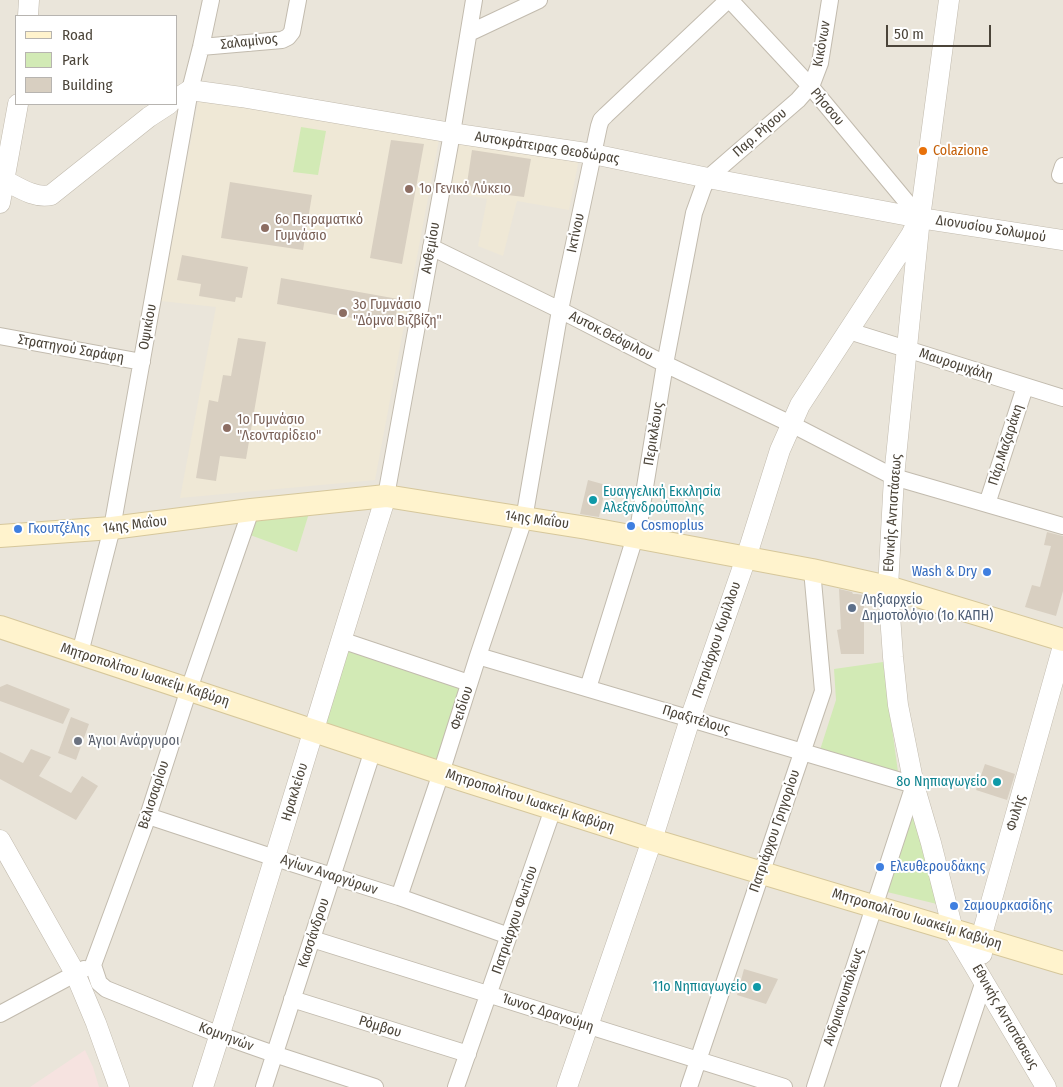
<!DOCTYPE html>
<html>
<head>
<meta charset="utf-8">
<style>
	body { margin:0 }
	#map { position:relative; width:1063px; height:1087px; overflow:hidden; background:#f6f3ec; font-family:"Fira Sans Condensed",sans-serif }
	canvas { display:block }
	.legend { position:absolute; left:15px; top:15px; width:162px; height:90px; box-sizing:border-box; background:#fff; border:1px solid #b7b4b0; margin:0; padding:6px 9px; list-style:none; font-size:15px; color:#4b4439 }
	.legend li { display:flex; align-items:center; gap:10px; height:25px }
	.legend b { width:25px; border:1px solid #b7b4b0 }
	.scale { position:absolute; left:886px; top:25px; width:105px; height:22px; box-sizing:border-box; border:2px solid #4b4439; border-top:0; padding-left:6px; font-size:15px; line-height:18px; white-space:nowrap; color:#4b4439; -webkit-text-stroke:4px #fff; paint-order:stroke }
</style>
</head>
<body>
<div id="map">
<canvas width="1063" height="1087"></canvas>
<ul class="legend">
<li><b style="height:6px;background:#fff3cd"></b>Road</li>
<li><b style="height:14px;background:#d2eab5"></b>Park</li>
<li><b style="height:14px;background:#d8cfc1"></b>Building</li>
</ul>
<div class="scale">50 m</div>
</div>
<script>
const ctx = document.querySelector('canvas').getContext('2d');
ctx.lineJoin = 'round';
function fill(path, color) {
  ctx.fillStyle = color;
  ctx.fill(path, 'evenodd');
}
function stroke(path, color, width, dash) {
  ctx.strokeStyle = color;
  ctx.lineWidth = width;
  ctx.lineCap = dash ? 'butt' : 'round';
  ctx.setLineDash(dash || []);
  ctx.stroke(path);
}
function drawText(font, color, halo, rows, align = 'center') {
  ctx.font = font + ' "Fira Sans Condensed",sans-serif';
  ctx.lineWidth = 4;
  ctx.setLineDash([]);
  ctx.textBaseline = 'middle';
  ctx.strokeStyle = halo;
  ctx.fillStyle = color;
  for (const [text, x, y, turn = 0] of rows) {
    ctx.save();
    ctx.translate(x, y);
    ctx.rotate((+turn || 0) * Math.PI / 180);
    ctx.textAlign = isNaN(turn) ? turn : align;
    if (halo) ctx.strokeText(text, 0, 0);
    ctx.fillText(text, 0, 0);
    ctx.restore();
  }
}
fill(new Path2D(`
	M0,0H1063V1087H0ZM16,16H176V104H16Z`), '#eae5da');
fill(new Path2D(`
	M199,97L439,140L375,480L180,498L216,307L161,301Z
	M459,140L579,159L569,210L517,201L503,256L478,246L487,199L449,192Z`), '#efe8d6');
fill(new Path2D(`
	M85,1050L93,1067L99,1087H30Z`), '#f6e3e0');
fill(new Path2D(`
	M301,127L326,131L318,175L293,172Z
	M310,510L297,552L250,535L256,514Z
	M344,647L462,689L439,760L335,726L322,723Z
	M883,662L898,772L820,750L836,700L834,669Z
	M914,805L937,904L887,892Z`), '#d2eab5');
fill(new Path2D(`
	M391,140L424,144L402,264L370,258Z
	M472,150L531,159L524,197L466,190Z
	M230,182L312,195L303,250L221,238Z
	M182,255L248,267L242,298L236,297L235,302L199,296L201,284L177,280Z
	M281,278L398,299L395,326L277,304Z
	M238,338L266,342L246,459L220,456L216,481L196,478L209,400L218,402L223,375L231,376Z
	M588,480L606,485L599,517L580,514Z
	M1047,532L1063,536V591L1056,616L1025,607L1032,585L1040,587L1051,546L1044,545Z
	M839,589L852,592L853,594H857L864,595V654H841L837,630L841,629Z
	M7,684L70,709L63,724L0,701V687Z
	M71,717L89,724L76,760L58,753Z
	M31,749L51,757L39,776L71,793L82,776L98,786L76,820L0,779V752L23,763Z
	M985,764L1015,774L1007,800L976,790Z
	M744,969L778,979L766,1004L737,995Z`), '#d8cfc1');
const minor = new Path2D(`
	M730,0L811,87L920,218
	M469,33L539,0
	M201,47L282,40L288,37L292,32L298,0
	M1060,175L1063,166
	M431,247L560,310L665,364L791,424L894,477L1063,526
	M849,331L1063,398
	M0,336L142,362
	M386,496L452,133L474,0
	M987,504L1025,387
	M341,640L469,683
	M80,653L112,528L190,90L201,47L211,0
	M478,656L914,785L815,1087
	M588,688L639,524L665,364L694,213L703,188L708,178L798,100L812,84L820,63L830,0
	M148,816L275,858L399,897L509,936
	M399,897L441,773L478,656L524,519L560,310L599,126L601,120L606,115L728,0
	M312,939L784,1087
	M93,965L148,816L189,689L251,510
	M93,965L99,983L106,989L220,1035L274,1054L375,1087
	M292,999L468,1054
	M0,1014L84,969
	M264,1087L373,750
	M456,1087L553,809
	M689,1087L823,691L812,570
	M949,1087L984,981`);
const tertiary = new Path2D(`
	M949,0L920,218L894,477L888,587L893,657L898,705L914,785L931,843L953,930L1046,1087
	M28,16L29,0
	M176,99L190,90L241,97L452,133L593,154L708,178L920,218L1063,240
	M4,180C18,187 35,199 51,195L149,117L169,104
	M0,203L18,104
	M0,840L75,973L96,1023L119,1087
	M982,954L981,938L1063,646
	M203,1087C266,891 324,693 386,496
	M567,1087L652,840L690,719L746,558L780,450L800,405L911,235L916,225`);
const secondary = new Path2D(`
	M0,536L112,528L251,510L386,496L587,528L812,570L888,587L1063,640
	M0,627L441,773L652,840L1063,963`);
stroke(minor, '#c2bbae', 18);
stroke(tertiary, '#c2bbae', 21);
stroke(secondary, '#d6c79b', 24);
stroke(minor, '#fff', 16);
stroke(tertiary, '#fff', 20);
stroke(secondary, '#fff3cd', 22);
for (const [x, y, r, color] of [
	[923,151,5,"#e8710a"],
	[409,189,5,"#8d6e63"],
	[265,228,5,"#8d6e63"],
	[343,313,5,"#8d6e63"],
	[227,428,5,"#8d6e63"],
	[593,500,5,"#0f9aa8"],
	[631,526,5,"#3f7fe0"],
	[18,529,5,"#3f7fe0"],
	[987,572,5,"#3f7fe0"],
	[852,608,5,"#5c6f8a"],
	[78,741,5,"#6b7280"],
	[997,782,5,"#0f9aa8"],
	[880,867,5,"#3f7fe0"],
	[954,906,5,"#3f7fe0"],
	[757,987,5,"#0f9aa8"]
]) {
  const dot = new Path2D();
  dot.arc(x, y, r, 0, 2 * Math.PI);
  ctx.fillStyle = color;
  ctx.fill(dot);
  stroke(dot, '#fff', 2);
}
drawText('14px', '#4b4439', '#fff', [
	["Σαλαμίνος",249,42,-6],
	["Κικόνων",822,44,-80],
	["Ρήσσου",827,107,50],
	["Παρ. Ρήσου",760,133,-41],
	["Αυτοκράτειρας Θεοδώρας",547,148,9],
	["Διονυσίου Σολωμού",991,229,9],
	["Ικτίνου",576,233,-78],
	["Ανθεμίου",431,248,-80],
	["Οψικίου",148,327,-80],
	["Αυτοκ.Θεόφιλου",611,336,27],
	["Στρατηγού Σαράφη",71,349,10],
	["Μαυρομιχάλη",956,365,18],
	["Περικλέους",654,434,-81],
	["Πάρ.Μαζαράκη",1006,445,-72],
	["Εθνικής Αντιστάσεως",893,513,-86],
	["14ης Μαΐου",537,520,8],
	["14ης Μαΐου",135,525,-7],
	["Πατριάρχου Κυρίλλου",717,640,-71],
	["Μητροπολίτου Ιωακείμ Καβύρη",145,675,18],
	["Φειδίου",462,708,-72],
	["Πραξιτέλους",696,720,17],
	["Ηρακλείου",295,792,-73],
	["Βελισσαρίου",154,795,-72],
	["Μητροπολίτου Ιωακείμ Καβύρη",530,801,18],
	["Φυλής",1016,813,-74],
	["Πατριάρχου Γρηγορίου",775,831,-71],
	["Αγίων Αναργύρων",329,875,18],
	["Μητροπολίτου Ιωακείμ Καβύρη",917,919,17],
	["Πατριάρχου Φωτίου",515,920,-71],
	["Κασσάνδρου",314,933,-72],
	["Ανδριανουπόλεως",844,997,-72],
	["Ίωνος Δραγούμη",548,1013,18],
	["Εθνικής Αντιστάσεως",1005,1017,60],
	["Ρόμβου",380,1027,17],
	["Κομνηνών",226,1037,21]
]);
drawText('14px', '#c56008', '#fff', [
	["Colazione",933,151]
], 'left');
drawText('14px', '#785e54', '#fff', [
	["1o Γενικό Λύκειο",419,189],
	["6ο Πειραματικό",275,220],
	["Γυμνάσιο",275,236],
	["3ο Γυμνάσιο",353,305],
	["\"Δόμνα Βιζβίζη\"",353,321],
	["1ο Γυμνάσιο",237,420],
	["\"Λεονταρίδειο\"",237,436]
], 'left');
drawText('14px', '#0d838f', '#fff', [
	["Ευαγγελική Εκκλησία",603,492,"left"],
	["Αλεξανδρούπολης",603,508,"left"],
	["8ο Νηπιαγωγείο",987,782],
	["11ο Νηπιαγωγείο",747,987]
], 'right');
drawText('14px', '#366cbe', '#fff', [
	["Cosmoplus",641,526],
	["Γκουτζέλης",28,529],
	["Wash & Dry",977,572,"right"],
	["Ελευθερουδάκης",890,867],
	["Σαμουρκασίδης",964,906]
], 'left');
drawText('14px', '#4e5e75', '#fff', [
	["Ληξιαρχείο",862,600],
	["Δημοτολόγιο (1ο ΚΑΠΗ)",862,616]
], 'left');
drawText('14px', '#5b616d', '#fff', [
	["Άγιοι Ανάργυροι",88,741]
], 'left');
</script>
</body>
</html>
